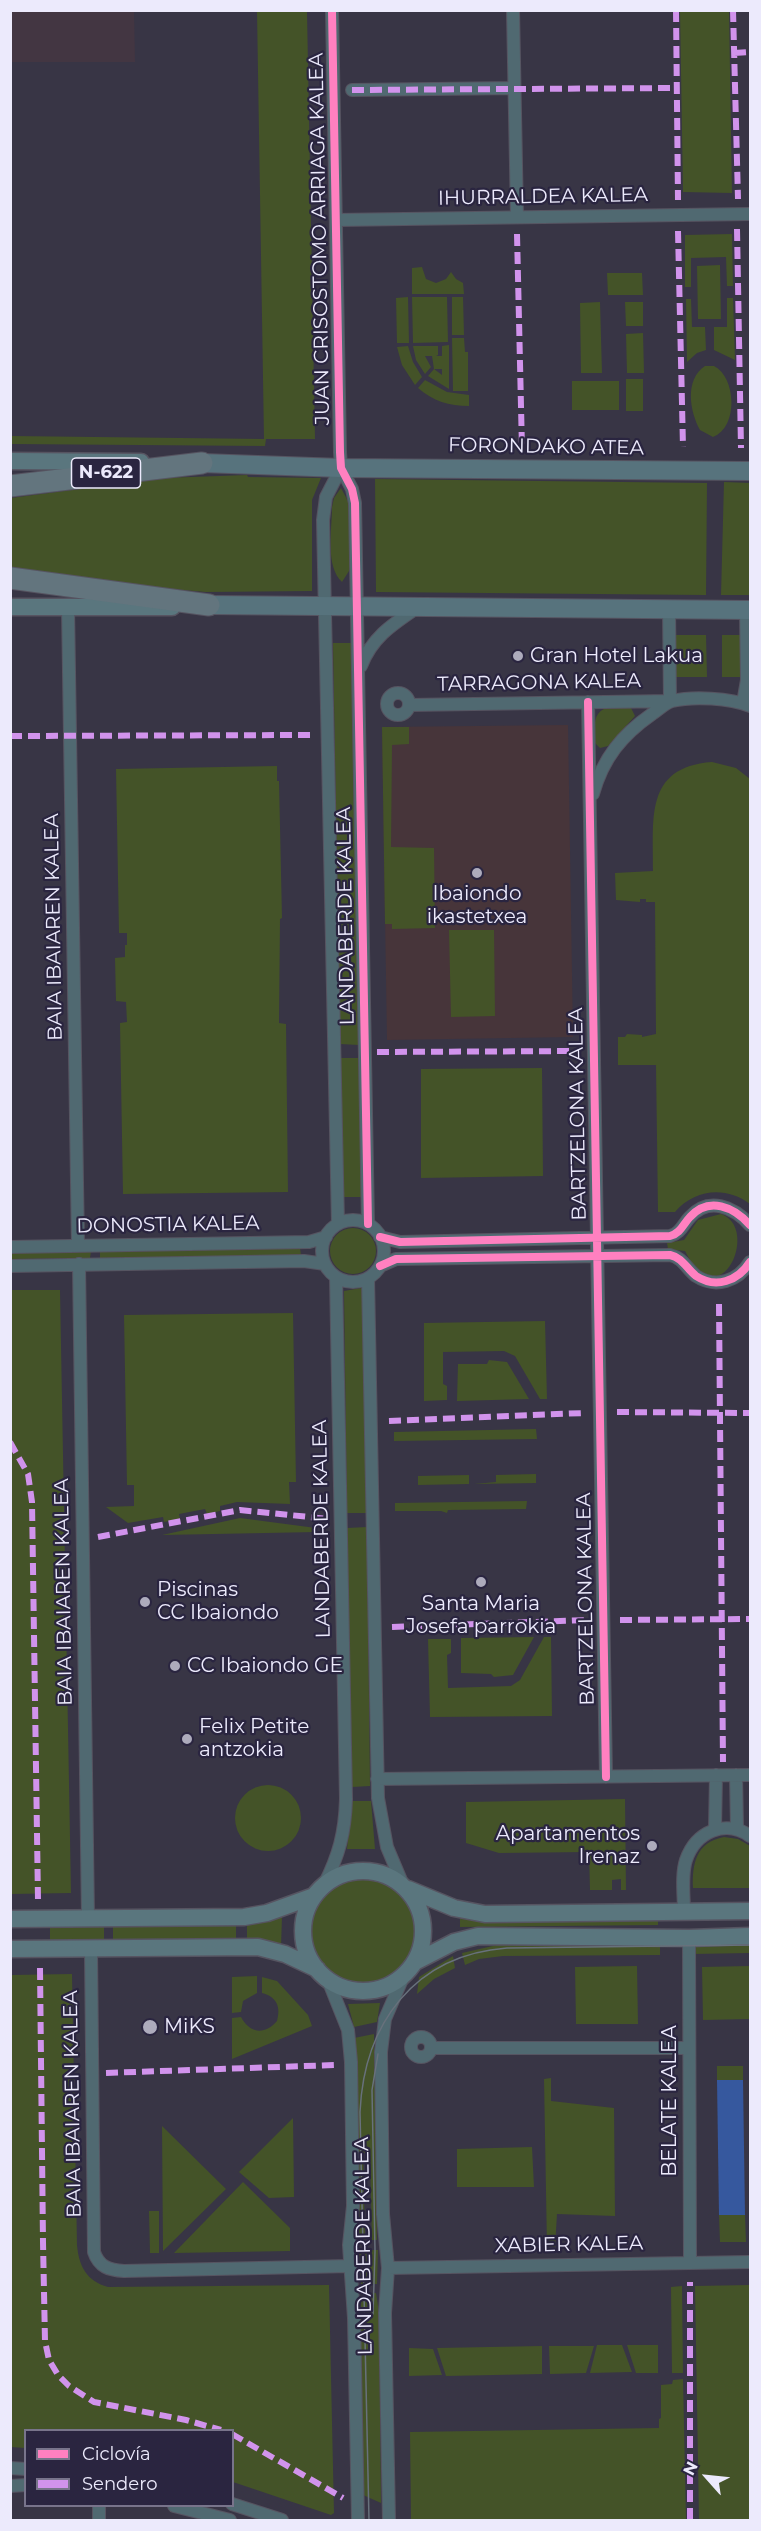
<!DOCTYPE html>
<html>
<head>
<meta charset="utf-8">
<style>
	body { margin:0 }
	#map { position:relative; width:761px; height:2531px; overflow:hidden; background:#383545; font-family:Montserrat,sans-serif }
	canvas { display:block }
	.frame { position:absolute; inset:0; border:12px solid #eceafc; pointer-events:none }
	.legend { position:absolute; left:24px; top:2429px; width:210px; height:78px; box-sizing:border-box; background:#2a2540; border:2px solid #78748b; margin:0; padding:8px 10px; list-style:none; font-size:18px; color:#eceafc }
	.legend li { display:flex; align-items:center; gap:12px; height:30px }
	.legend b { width:30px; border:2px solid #78748b }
	.north { position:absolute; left:677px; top:2447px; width:60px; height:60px; -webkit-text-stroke:4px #2a2540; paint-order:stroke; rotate:297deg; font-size:16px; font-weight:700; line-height:24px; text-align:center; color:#eceafc }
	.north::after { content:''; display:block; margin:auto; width:21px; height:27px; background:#eceafc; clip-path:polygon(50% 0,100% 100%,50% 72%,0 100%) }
</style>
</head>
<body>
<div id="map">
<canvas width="761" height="2531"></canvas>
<div class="frame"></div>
<ul class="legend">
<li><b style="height:8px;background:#ff80c0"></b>Ciclovía</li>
<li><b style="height:8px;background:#d193ec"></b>Sendero</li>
</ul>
<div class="north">N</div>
</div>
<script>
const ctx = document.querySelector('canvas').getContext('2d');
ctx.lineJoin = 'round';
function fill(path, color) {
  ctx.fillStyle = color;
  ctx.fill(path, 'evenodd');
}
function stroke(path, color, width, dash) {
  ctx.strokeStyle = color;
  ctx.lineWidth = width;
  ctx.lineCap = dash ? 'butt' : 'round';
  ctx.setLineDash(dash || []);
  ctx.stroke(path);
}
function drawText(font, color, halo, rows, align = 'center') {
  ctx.font = font + ' Montserrat,sans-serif';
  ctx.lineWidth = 4.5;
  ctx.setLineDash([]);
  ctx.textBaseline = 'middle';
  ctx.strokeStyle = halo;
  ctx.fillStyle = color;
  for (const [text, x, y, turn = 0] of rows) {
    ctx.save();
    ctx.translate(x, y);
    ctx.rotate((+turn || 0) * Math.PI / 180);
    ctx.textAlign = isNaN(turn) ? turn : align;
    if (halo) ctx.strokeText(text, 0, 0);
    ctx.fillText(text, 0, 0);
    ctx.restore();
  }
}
fill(new Path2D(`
	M10,11H134L135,62H11Z`), '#433642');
fill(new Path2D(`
	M568,725L573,1037L387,1040L382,727Z`), '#47353a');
fill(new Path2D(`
	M257,11H307L315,439H266L265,446L11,444V436L264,439Z
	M680,11H729L732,193L683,192Z
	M732,234L733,286H727L726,257L691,258V287H685V235Z
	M720,265L721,319H698L697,266Z
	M422,267L426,279L436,283L446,279L451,272L456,279L463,283L464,294H412V268Z
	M607,273H642L643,295H608Z
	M408,297L409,343H397L396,298Z
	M447,297L448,342L413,343L412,297Z
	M463,297L464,335H452V297Z
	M727,298H733L735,360L714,350V327H727Z
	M686,299H691L692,327H705L706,350L697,353L687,362Z
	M600,302L602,373H581L580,303Z
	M625,302H643V326H626Z
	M643,333L644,373H627L626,334Z
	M452,338H464L465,352H468V391H453Z
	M449,345V389L428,376L434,369L442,375V369H434L432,356H425L431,367L425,374L416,360L413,346H438V355L436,356H442V346Z
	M408,346L413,362L422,377L415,385L402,365L397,347Z
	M705,366H714C736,377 739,427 713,437L700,430C690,412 684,380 705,366Z
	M626,379H643V411H626Z
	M425,380L447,392L469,395V406C449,406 433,401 418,388Z
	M572,381H619V410H572Z
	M247,475L248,477L321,478L312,500V591L206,592L148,587L11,569V498L163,478Z
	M375,479L707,483L706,595L376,592Z
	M724,482L750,483V595H721Z
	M341,488L350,505L351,562L349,571L342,582C325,566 332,530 332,507L334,498Z
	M675,635H706L707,677H675Z
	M722,635H741L742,677H722Z
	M333,643H353L359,1045L340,1044Z
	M608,707L631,708L635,716L608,746L600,748L595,743C595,728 591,713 608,707Z
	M382,727H409V744L392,745L391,847L434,848L435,928L392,929V924H385Z
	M712,762L736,768L750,779V1204C726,1186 695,1189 675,1212H658L656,1065H618V1037H625L627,1034L642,1035V1037L656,1034L655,902H646V899H640V902L616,900L615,873L653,871C654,821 643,767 712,762Z
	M277,766V781H279L282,918L280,919L279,1023L286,1024L288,1192L123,1194L120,1023L127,1022L126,1002L116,1001L115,958L125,957V945H127V933H119L116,769Z
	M449,930H494L495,1016L451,1017Z
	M340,1058H359L362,1197H342Z
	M542,1068L543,1176L421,1178V1069Z
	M721,1214C761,1228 720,1321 685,1251L668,1249L667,1243L684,1240L698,1220Z
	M330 1251a23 23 0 1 1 46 0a23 23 0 1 1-46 0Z
	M300,1248L301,1255L100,1258V1252Z
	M91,1251L90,1258L11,1259L10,1253Z
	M361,1288L363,1290L367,1513H347L344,1291Z
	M11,1290H60L71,1893L11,1894Z
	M293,1313L296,1482H289L290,1504L237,1502L220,1506V1511L207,1514L205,1509L179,1514L180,1519L164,1522L163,1517L128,1523L106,1507L134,1506V1485H127L124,1315Z
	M545,1321L547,1399H540L515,1356L504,1351L443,1352V1384L447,1386V1400L424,1401V1323Z
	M489,1360L507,1362L529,1399L457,1401L458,1364H487Z
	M536,1429L537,1439L394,1441V1432Z
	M536,1474V1483L474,1484L496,1482V1475Z
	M469,1475V1484L418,1485V1476Z
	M527,1501L526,1509L448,1510L447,1513L441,1511H395V1503Z
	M240,1518L316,1528L317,1532L162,1535Z
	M367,1527L370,1786L352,1787L347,1528Z
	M534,1637L513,1675L494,1677L491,1674L461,1673V1638Z
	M544,1637H551L552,1716L430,1717L428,1639H451V1653L447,1655L448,1688L511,1686L520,1680Z
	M235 1818a33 33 0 1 1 66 0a33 33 0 1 1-66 0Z
	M625,1799L626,1890H621V1879L612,1880V1890H590L589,1852L499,1853L466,1843V1802Z
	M352,1801H371L375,1849H347Z
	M724,1837L738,1839L750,1846V1888H693C692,1864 696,1842 724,1837Z
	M310 1930a53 53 0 1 1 106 0a53 53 0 1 1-106 0Z
	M282,1916L281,1947L247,1942V1922Z
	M658,1918V1925L460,1927V1919L492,1920Z
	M236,1922V1941L113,1942V1923Z
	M104,1923V1942L50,1943V1924Z
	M750,1942V1953L691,1954L696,1944Z
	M660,1943V1955L503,1956L479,1959L465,1965L462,1953L497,1945Z
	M453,1956L455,1968L434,1979L417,1994L419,1977Z
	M637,1966L638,2024H576L575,1967Z
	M750,1966V2019L703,2020L702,1967Z
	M72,1974L77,2245C79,2267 87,2281 108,2287L329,2285L334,2513L331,2515L233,2482L232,2430H26L25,2448L11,2447V1975Z
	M257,1976V1993L243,2001L241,2012L232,2013V1977Z
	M262,1977L277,1981L308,2015L312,2026L232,2059V2018L241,2017C250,2034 265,2035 277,2021C281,2007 277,1997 262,1993Z
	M380,2003L377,2022L354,2027L348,2004Z
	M374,2034L377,2240H372L370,2153H363L365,2240H359L354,2038Z
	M717,2066H743V2080H717Z
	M551,2078V2101L614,2108L615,2216L557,2214L555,2247H547L544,2079Z
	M293,2118L294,2197L269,2198L239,2172Z
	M162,2126L226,2189L163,2251Z
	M532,2147L534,2187H457V2149Z
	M243,2182L290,2228V2251L174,2253Z
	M149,2211H159V2253H150Z
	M719,2215H745L746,2242H720Z
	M359,2250H378L377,2284H361Z
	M750,2285V2520H699L695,2286Z
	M682,2286L683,2373H672L671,2287Z
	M376,2293L379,2312L381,2503L363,2495L360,2316L362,2294Z
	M597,2345H622L632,2372L590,2373Z
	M627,2345H658V2373H636Z
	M542,2346V2374L446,2376L437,2348Z
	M549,2346H594L586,2373L550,2374Z
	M409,2348L433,2349L442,2375L409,2376Z
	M683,2379L686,2520H411L410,2432L659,2428V2419L661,2418V2385L672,2384L673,2380Z`), '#445328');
fill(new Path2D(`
	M717,2080H743L745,2215H719Z`), '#36589e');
const street = new Path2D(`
	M332,10L340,452L341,468L352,489L355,503L368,1224
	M513,10L517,217
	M352,90L515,88
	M336,220L750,214
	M68,608L78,1246
	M361,666C372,637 393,624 418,607
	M387 704a11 11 0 1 1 22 0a11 11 0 1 1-22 0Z
	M588,702L606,1777
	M743,703L747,680L746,610
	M409,705L670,701L669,609
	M593,794C603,758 622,735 652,714C658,710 665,703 672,701C693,696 730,698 750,706
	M322 1251a31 31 0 1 1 62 0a31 31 0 1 1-62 0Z
	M338,1224L323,520L326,497L341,468
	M380,1237L400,1242L670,1236C681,1233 683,1224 690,1217C709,1196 734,1207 750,1225
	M10,1247L309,1242L326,1237
	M79,1264L88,1918
	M10,1266L304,1261L325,1264
	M380,1266L396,1259L670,1255C683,1258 686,1268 696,1276C716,1289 738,1281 750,1262
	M368,1278L378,1798L387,1847L403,1885
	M736,1775L737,1827
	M377,1779L750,1775
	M715,1829L716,1775
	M324,1885C339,1855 345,1833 346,1799L336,1277
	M684,1912C684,1896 681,1875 686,1860C696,1831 726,1819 750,1836
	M689,1938L690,2262
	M91,1949L94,2252C99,2267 109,2270 124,2271L350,2266
	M328,1980L348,2030L351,2062L353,2206L349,2245L354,2318L358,2520
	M411 2047a10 10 0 1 1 20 0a10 10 0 1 1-20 0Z
	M432,2048H689
	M388,2268L750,2262
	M10,2468L26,2469
	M10,2486L26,2485
	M232,2504L282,2520
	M99,2506V2520
	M174,2506L230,2520
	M389,2520L385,2313L388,2268L383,2214L381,2052L385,2019L404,1975`);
const secondary = new Path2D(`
	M10,461L141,462
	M10,607H172
	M303 1931a60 60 0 1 1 120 0a60 60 0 1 1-120 0Z
	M408,1889L454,1908L485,1914L750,1911
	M10,1919L244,1917L267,1913L314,1896
	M10,1949L258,1947L285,1954L317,1969
	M415,1962L454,1942L478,1936L689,1938L750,1936`);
const primary = new Path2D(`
	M202,463L341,468L750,471
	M209,605L750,610`);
const highway = new Path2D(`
	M10,486L202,463
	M10,578L209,605`);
stroke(street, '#565461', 14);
stroke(secondary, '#565461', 19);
stroke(primary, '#565461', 20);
stroke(highway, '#565461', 23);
stroke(street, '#506971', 12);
stroke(secondary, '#5a767e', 16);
stroke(primary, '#57737d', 18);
stroke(highway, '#63757e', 21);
stroke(new Path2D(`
	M373,2314L375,2251L372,2090L378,2054
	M369,2520L360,2112C364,2024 414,1955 507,1948L750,1945`), '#68717c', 1.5);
stroke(new Path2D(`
	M676,10L678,200
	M733,10L738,199
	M734,53L750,52
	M352,90L678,88
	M737,229L741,448
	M678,231L683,447
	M517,234L522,449
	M10,736L310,735
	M377,1052L579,1051
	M719,1304L723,1762
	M617,1412L750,1413
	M389,1421L584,1413
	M10,1442L28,1474L32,1502L38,1900
	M98,1537L240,1510L329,1519
	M620,1620L750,1619
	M392,1627L589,1620
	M40,1968L43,2242L45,2341L49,2360L58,2375L69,2386L94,2402L186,2420L221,2430
	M106,2073L334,2065
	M232,2434L343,2498
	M690,2520V2282`), '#d193ec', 6, [12, 6]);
stroke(new Path2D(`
	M332,10L340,452L341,468L352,489L355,503L368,1224
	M588,702L606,1777
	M380,1237L400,1242L670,1236C681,1233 683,1224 690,1217C709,1196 734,1207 750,1225
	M380,1266L396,1259L670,1255C683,1258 686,1268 696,1276C716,1289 738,1281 750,1262`), '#ff80c0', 8);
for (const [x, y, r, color] of [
	[518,656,6,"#adabbc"],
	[477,873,6,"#adabbc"],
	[481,1582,6,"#adabbc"],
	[145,1602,6,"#adabbc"],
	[175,1666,6,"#adabbc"],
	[187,1739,6,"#adabbc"],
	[652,1846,6,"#adabbc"],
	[150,2027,8,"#adabbc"]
]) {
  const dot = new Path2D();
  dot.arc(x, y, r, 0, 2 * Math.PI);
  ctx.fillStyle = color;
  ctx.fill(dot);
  stroke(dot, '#2a2540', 2);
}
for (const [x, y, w] of [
	[106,473,69]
]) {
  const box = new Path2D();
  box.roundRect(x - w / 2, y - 15, w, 30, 4.5);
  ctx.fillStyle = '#2a2540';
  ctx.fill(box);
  stroke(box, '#eceafc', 1.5);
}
drawText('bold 18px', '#eceafc', null, [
	["N-622",106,473]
]);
drawText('20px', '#eceafc', '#2a2540', [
	["IHURRALDEA KALEA",543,197,-1],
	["JUAN CRISOSTOMO ARRIAGA KALEA",320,239,-91],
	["FORONDAKO ATEA",546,447,1],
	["TARRAGONA KALEA",539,683,-1],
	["LANDABERDE KALEA",346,916,-91],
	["BAIA IBAIAREN KALEA",54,927,-91],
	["BARTZELONA KALEA",578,1114,-91],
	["DONOSTIA KALEA",168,1225,-1],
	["LANDABERDE KALEA",322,1529,-91],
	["BAIA IBAIAREN KALEA",64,1592,-91],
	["BARTZELONA KALEA",586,1599,-91],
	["BELATE KALEA",670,2101,-90],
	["BAIA IBAIAREN KALEA",73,2104,-91],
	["XABIER KALEA",569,2245,-1],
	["LANDABERDE KALEA",364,2246,-91]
]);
drawText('20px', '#eceafc', '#2a2540', [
	["Gran Hotel Lakua",530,656],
	["Ibaiondo",477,894,"center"],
	["ikastetxea",477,917,"center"],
	["Piscinas",157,1590],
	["CC Ibaiondo",157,1613],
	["Santa Maria",481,1604,"center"],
	["Josefa parrokia",481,1627,"center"],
	["CC Ibaiondo GE",187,1666],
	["Felix Petite",199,1727],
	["antzokia",199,1750],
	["Apartamentos",640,1834,"right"],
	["Irenaz",640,1857,"right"],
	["MiKS",164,2027]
], 'left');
</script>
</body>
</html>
